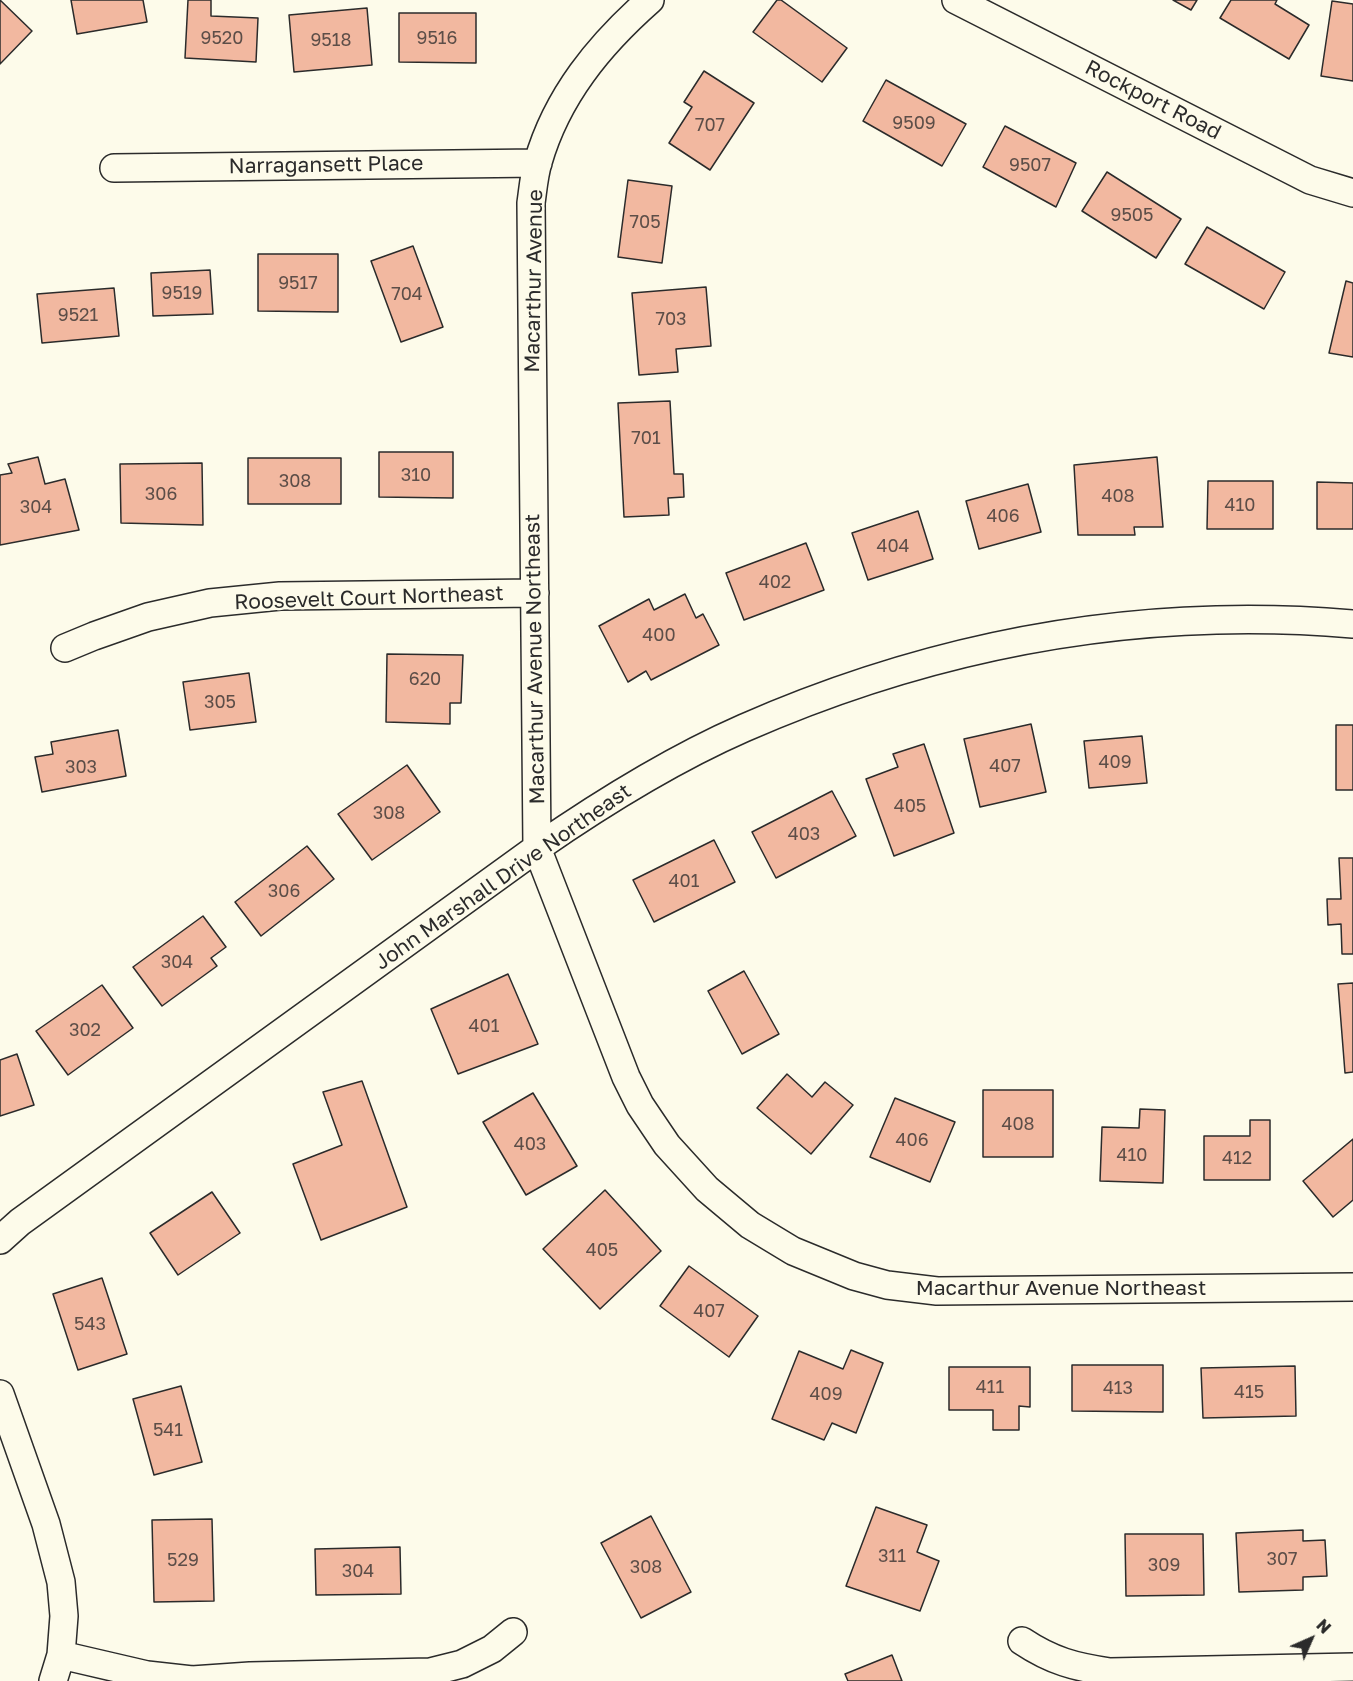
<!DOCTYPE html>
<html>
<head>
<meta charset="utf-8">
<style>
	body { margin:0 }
	#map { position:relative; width:1353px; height:1681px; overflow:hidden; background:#fdfbea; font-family:"Golos Text",sans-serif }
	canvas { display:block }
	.north { position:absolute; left:1281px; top:1609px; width:60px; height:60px; -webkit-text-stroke:4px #fdfbea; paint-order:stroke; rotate:45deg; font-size:16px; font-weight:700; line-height:24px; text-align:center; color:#2b2b2b }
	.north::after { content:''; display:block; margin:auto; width:21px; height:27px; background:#2b2b2b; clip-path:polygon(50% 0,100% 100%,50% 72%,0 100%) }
</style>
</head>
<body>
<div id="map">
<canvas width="1353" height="1681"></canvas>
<div class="north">N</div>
</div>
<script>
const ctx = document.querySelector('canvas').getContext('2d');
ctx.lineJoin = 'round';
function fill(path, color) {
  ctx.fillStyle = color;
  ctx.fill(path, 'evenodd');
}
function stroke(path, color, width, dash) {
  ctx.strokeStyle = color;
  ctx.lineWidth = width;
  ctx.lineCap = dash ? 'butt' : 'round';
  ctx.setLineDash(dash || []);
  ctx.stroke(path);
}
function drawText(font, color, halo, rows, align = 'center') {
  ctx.font = font + ' "Golos Text",sans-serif';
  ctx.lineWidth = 4.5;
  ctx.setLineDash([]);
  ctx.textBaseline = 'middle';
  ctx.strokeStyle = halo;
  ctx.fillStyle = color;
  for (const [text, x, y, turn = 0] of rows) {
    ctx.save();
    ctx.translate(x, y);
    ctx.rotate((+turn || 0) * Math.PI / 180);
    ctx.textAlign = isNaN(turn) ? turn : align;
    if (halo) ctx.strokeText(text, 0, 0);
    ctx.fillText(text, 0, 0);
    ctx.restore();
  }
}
const building = new Path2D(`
	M0,0L32,31L0,64Z
	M71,0H143L147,22L77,34Z
	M188,0H211V16L258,18L256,62L185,58Z
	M777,0H781L847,48L822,82L753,32Z
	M1173,0H1197L1191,10Z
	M1231,0H1277L1275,4L1309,25L1289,59L1220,18Z
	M1332,1L1353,4V81L1321,76Z
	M367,8L372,65L294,72L289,15Z
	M399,13H476V63L399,62Z
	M704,71L754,103L710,170L669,143L692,107L684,102Z
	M886,80L966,124L942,166L863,121Z
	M1005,126L1076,163L1056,207L983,167Z
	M1107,172L1181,219L1156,258L1082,211Z
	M628,180L672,186L662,263L618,257Z
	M1207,227L1285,272L1264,309L1185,264Z
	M413,246L443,327L401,342L371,261Z
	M258,254H338V312L258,311Z
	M210,270L213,314L153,316L151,273Z
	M1346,281L1353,283V357L1329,353Z
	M706,287L711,346L676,349L678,372L639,375L632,293Z
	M114,288L119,336L42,343L37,294Z
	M670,401L674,474H683L684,497L668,498L669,515L624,517L618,403Z
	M379,452H453V498L379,497Z
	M38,457L45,484L65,479L79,530L0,545V475L12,473L8,464Z
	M1157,457L1163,527H1134L1135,535H1078L1074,465Z
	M248,458H341V504H248Z
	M202,463L203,525L121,523L120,464Z
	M1208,481H1273V529H1207Z
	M1317,482L1353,483V529H1317Z
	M1028,484L1041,532L979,549L966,501Z
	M918,511L933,559L868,580L852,533Z
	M806,543L824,590L744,620L726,573Z
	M685,594L696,618L703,614L719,645L651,680L646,671L628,682L599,626L649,599L654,610Z
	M387,654L463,655L461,703H450V724L386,722Z
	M249,673L256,722L190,730L183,682Z
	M1031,724L1046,792L980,807L964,739Z
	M1336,725H1353V790H1336Z
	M118,730L126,776L42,792L35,757L53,754L51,742Z
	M1142,736L1147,783L1089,788L1084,741Z
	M924,744L954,833L894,856L866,779L898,767L893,754Z
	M407,765L440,812L372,860L338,814Z
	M832,791L856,836L776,878L752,832Z
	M714,840L735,882L654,922L633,880Z
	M307,846L334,879L261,936L235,902Z
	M1339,858H1353V954H1342L1341,924L1328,925L1327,899H1341Z
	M203,916L226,947L211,958L217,966L162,1006L133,967Z
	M744,971L779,1034L742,1054L708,991Z
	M508,974L538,1044L458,1074L431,1009Z
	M1353,983V1072L1345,1073L1338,984Z
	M102,985L133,1028L68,1075L36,1031Z
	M17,1054L34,1105L0,1116V1060Z
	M787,1074L812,1097L825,1082L853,1105L811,1154L757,1108Z
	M362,1081L407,1207L321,1240L293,1164L342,1145L323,1092Z
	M983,1090H1053V1157H983Z
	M533,1093L577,1166L526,1195L483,1122Z
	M895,1098L955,1122L930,1182L870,1157Z
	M1140,1109L1165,1110L1163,1183L1100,1181L1102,1127L1139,1128Z
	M1250,1120H1270V1180H1204V1136H1250Z
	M1353,1139V1200L1333,1217L1303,1181Z
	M605,1190L661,1251L600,1309L543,1249Z
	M212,1192L240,1233L178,1275L150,1233Z
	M689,1266L758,1316L729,1357L660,1306Z
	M102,1278L127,1354L78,1370L53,1294Z
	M851,1350L883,1363L856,1433L832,1423L824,1440L772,1419L799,1351L843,1369Z
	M1072,1365H1163V1412L1072,1411Z
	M1295,1366L1296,1416L1203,1418L1201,1368Z
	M949,1367H1030V1407L1019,1406V1430H993V1410H949Z
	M181,1386L202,1462L154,1475L133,1399Z
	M876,1507L927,1525L917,1552L939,1561L920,1611L846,1586Z
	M651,1516L691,1592L641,1618L601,1543Z
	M212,1519L214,1601L154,1602L152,1520Z
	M1303,1530V1541L1325,1540L1327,1576L1303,1577V1590L1239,1592L1236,1533Z
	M1125,1534H1203L1204,1595L1126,1596Z
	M400,1547L401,1594L316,1595L315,1549Z
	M892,1655L902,1681H848L845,1674Z`);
fill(building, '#f2b8a0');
stroke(building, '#2b2b2b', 1.5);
const minor = new Path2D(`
	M650,0C599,45 557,96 538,162C534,175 533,189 531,203L537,848L626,1077L640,1105L667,1145L707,1189L750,1225L793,1251L854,1276L887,1285L937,1291L1353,1287
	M956,0L1310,180L1353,193
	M114,168L538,163
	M65,648L94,636L148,617L210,603L280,596L535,593
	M0,1240L20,1222L537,848C602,803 671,760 744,728C938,643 1142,606 1353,624
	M0,1394L46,1524L61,1582L64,1616L61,1655L53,1681
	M1022,1641C1052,1661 1075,1667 1110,1672L1353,1667
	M61,1655L147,1675L192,1680L250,1676L430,1672L462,1664L492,1649L513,1632`);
stroke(minor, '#2b2b2b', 30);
stroke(minor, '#fdfbea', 27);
drawText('18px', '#5d4e48', null, [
	["9520",222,38],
	["9516",437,38],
	["9518",331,40],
	["9509",914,123],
	["707",710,125],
	["9507",1030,165],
	["9505",1132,215],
	["705",645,222],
	["9517",298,283],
	["9519",182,293],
	["704",407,294],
	["9521",78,315],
	["703",671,319],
	["701",646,438],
	["310",416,475],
	["308",295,481],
	["306",161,494],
	["408",1118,496],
	["410",1240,505],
	["304",36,507],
	["406",1003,516],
	["404",893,546],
	["402",775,582],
	["400",659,635],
	["620",425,679],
	["305",220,702],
	["409",1115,762],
	["407",1005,766],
	["303",81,767],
	["405",910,806],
	["308",389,813],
	["403",804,834],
	["401",684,881],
	["306",284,891],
	["304",177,962],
	["401",484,1026],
	["302",85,1030],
	["408",1018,1124],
	["406",912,1140],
	["403",530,1144],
	["410",1132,1155],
	["412",1237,1158],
	["405",602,1250],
	["407",709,1311],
	["543",90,1324],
	["411",990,1387],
	["413",1118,1388],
	["415",1249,1392],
	["409",826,1394],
	["541",168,1430],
	["311",892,1556],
	["307",1282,1559],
	["529",183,1560],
	["309",1164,1565],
	["308",646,1567],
	["304",358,1571]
]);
drawText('21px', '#2b2b2b', '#fdfbea', [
	["Rockport Road",1153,100,27],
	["Narragansett Place",326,165,-1],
	["Macarthur Avenue",534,281,-89],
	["Roosevelt Court Northeast",369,598,-2],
	["Macarthur Avenue Northeast",535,659,-91],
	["John Marshall Drive Northeast",503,877,-35],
	["Macarthur Avenue Northeast",1061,1288]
]);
</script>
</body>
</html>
